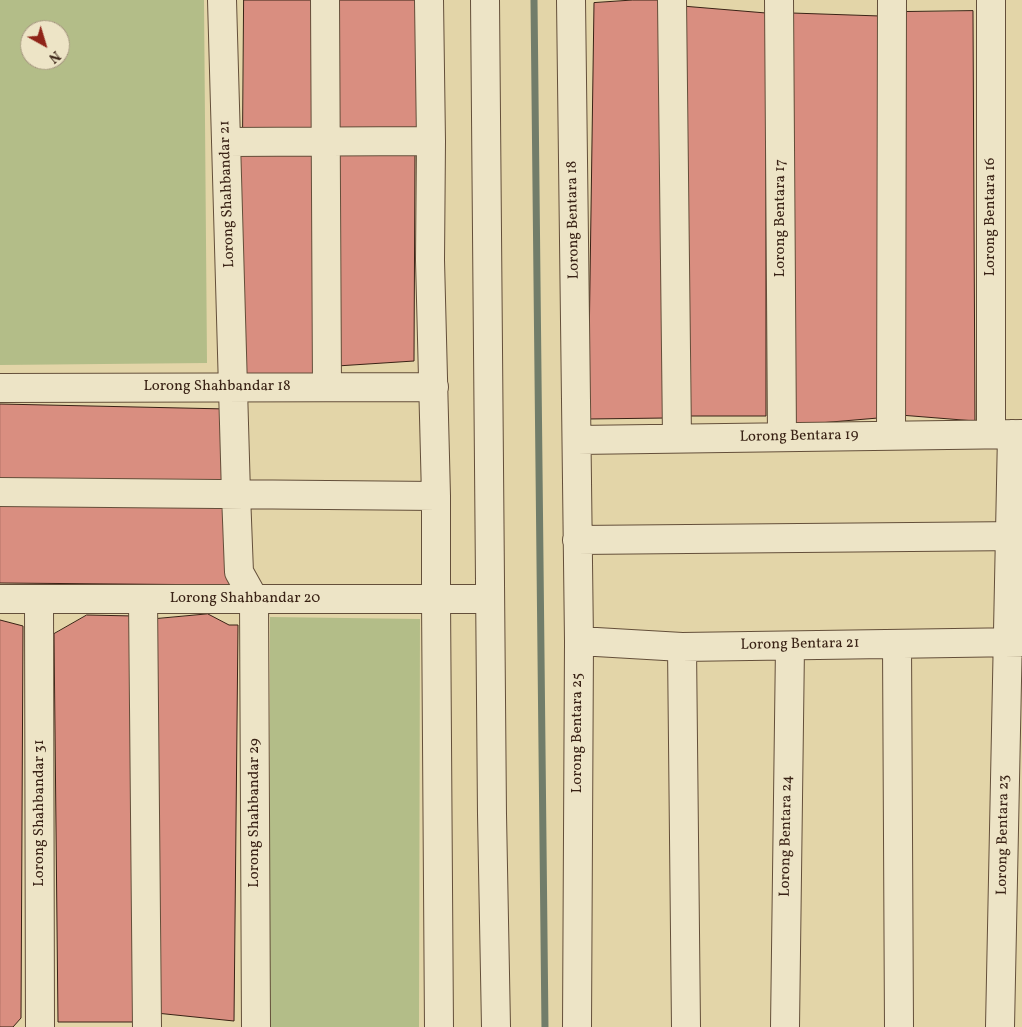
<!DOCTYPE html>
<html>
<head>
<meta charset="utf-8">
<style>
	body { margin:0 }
	#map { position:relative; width:1022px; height:1027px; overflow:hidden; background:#e3d5a8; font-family:Vollkorn,serif }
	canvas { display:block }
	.north { position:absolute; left:20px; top:20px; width:50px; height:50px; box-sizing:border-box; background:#ede4c6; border:1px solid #a5967f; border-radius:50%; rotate:141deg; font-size:14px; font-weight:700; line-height:20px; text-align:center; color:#392215 }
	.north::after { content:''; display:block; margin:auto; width:18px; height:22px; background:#8f2418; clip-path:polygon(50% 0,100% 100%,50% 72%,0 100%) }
</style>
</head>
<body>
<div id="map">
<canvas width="1022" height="1027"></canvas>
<div class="north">N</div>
</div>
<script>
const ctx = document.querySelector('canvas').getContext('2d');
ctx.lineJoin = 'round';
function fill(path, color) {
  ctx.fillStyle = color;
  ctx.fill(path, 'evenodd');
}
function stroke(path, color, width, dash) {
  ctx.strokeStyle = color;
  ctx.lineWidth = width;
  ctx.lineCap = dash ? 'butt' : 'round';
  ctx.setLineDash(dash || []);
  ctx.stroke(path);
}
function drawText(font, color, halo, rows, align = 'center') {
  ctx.font = font + ' Vollkorn,serif';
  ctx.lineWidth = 5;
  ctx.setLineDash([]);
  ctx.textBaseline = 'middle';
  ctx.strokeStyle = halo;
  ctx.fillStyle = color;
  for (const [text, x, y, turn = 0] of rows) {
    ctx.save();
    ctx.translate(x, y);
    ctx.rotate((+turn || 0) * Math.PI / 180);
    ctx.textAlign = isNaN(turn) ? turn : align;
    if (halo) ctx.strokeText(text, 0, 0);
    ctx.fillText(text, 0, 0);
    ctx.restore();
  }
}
fill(new Path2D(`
	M0,0H204L207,363L0,365ZM30,30H60V60H30Z
	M270,617L420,619L419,1027H270Z`), '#b3bd88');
stroke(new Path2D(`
	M534,0L545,1027`), '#717d6a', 7);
const building = new Path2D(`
	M244,0H319L318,131L243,129Z
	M335,0H418V129L335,130Z
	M633,0H664L666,418L588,419L594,3Z
	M682,6L766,13V416H686Z
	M973,11L975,421L900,415V12Z
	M792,13L880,16L878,418L796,425Z
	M239,147L321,150L322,374L244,375Z
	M336,151L415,155L414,361L337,366Z
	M0,404L227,409V486L0,485Z
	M0,500L229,505L233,585L0,583Z
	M208,614L229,625H238L234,1021L156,1013V619Z
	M87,615L134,616L137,1022H58L54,634Z
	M0,620L23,626L21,1018L13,1027H0Z`);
fill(building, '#d98e80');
stroke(building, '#392215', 1);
const minor = new Path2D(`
	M222,0L236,494L239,572L254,599L256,1027
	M325,0L327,387
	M429,0L431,141L430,260L436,496V599L439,1027
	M485,0L492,814L496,1027
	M571,0L579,641L577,1027
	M672,0L677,438
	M779,0L782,437
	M991,0V434
	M226,142L431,141
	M0,388L434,387
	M891,435L892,0
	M577,440L1022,434
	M0,492L436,496
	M577,540L1022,536
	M0,599H490
	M39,599L40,1027
	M143,599L147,1027
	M579,641L682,647L1022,642
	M897,644L899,1027
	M682,647L686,1027
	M785,1027L790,646
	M1000,1027L1012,434`);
stroke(minor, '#644f3a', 30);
stroke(minor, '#ede4c6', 28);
drawText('15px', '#392215', '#ede4c6', [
	["Lorong Shahbandar 21",228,194,-92],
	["Lorong Bentara 16",991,217,-90],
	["Lorong Bentara 17",781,218,-90],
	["Lorong Bentara 18",574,220,-91],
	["Lorong Shahbandar 18",217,387],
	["Lorong Bentara 19",799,437,-1],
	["Lorong Shahbandar 20",245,599],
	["Lorong Bentara 21",800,645,-1],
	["Lorong Bentara 25",578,733,-90],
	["Lorong Shahbandar 31",40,813,-90],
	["Lorong Shahbandar 29",255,813,-90],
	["Lorong Bentara 23",1004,835,-89],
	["Lorong Bentara 24",787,836,-89]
]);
</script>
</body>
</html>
